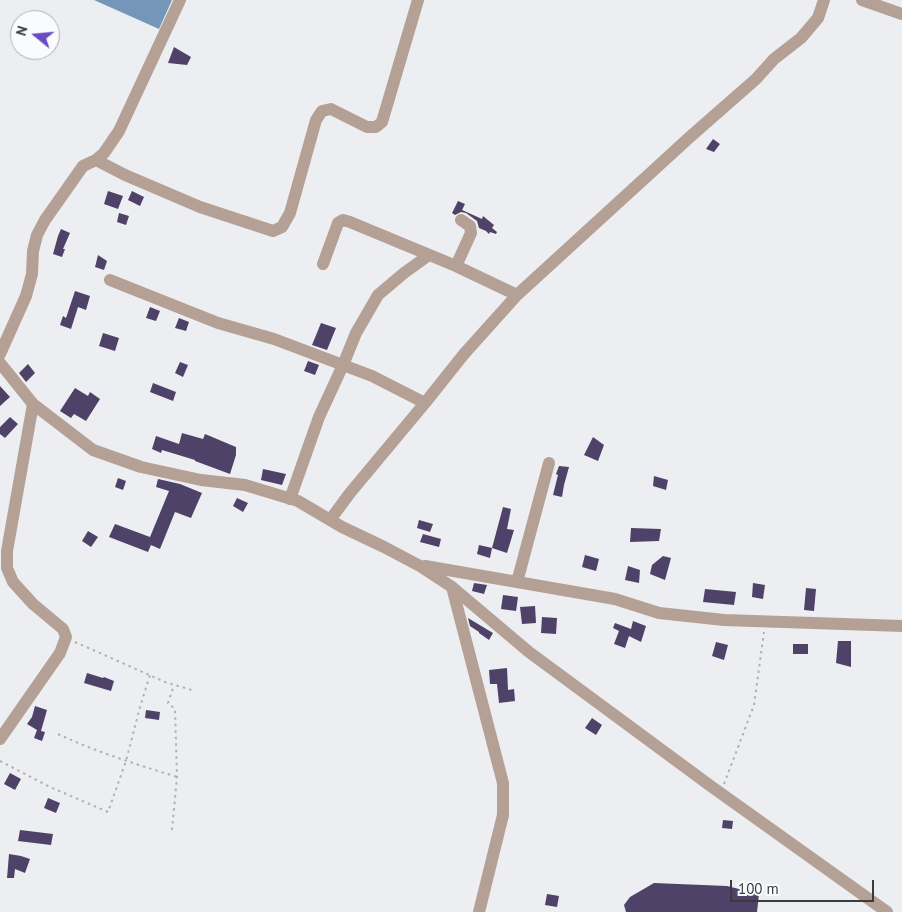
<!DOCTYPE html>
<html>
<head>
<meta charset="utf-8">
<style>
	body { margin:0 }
	#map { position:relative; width:902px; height:912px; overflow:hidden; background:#eceef2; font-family:"PT Sans",sans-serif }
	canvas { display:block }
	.north { position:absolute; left:10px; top:10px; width:50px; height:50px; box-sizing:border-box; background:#f9fbff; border:1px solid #adaeb1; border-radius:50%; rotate:287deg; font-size:14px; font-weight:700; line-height:20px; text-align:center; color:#3a3b3d }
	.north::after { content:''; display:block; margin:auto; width:18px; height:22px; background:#694cc5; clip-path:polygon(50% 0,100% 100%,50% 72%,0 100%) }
	.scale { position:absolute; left:730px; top:880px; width:144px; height:22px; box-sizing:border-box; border:2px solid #3a3b3d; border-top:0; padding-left:6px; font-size:15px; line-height:18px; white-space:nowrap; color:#3a3b3d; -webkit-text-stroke:4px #f9fbff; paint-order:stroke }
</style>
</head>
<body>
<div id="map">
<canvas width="902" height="912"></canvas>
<div class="north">N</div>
<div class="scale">100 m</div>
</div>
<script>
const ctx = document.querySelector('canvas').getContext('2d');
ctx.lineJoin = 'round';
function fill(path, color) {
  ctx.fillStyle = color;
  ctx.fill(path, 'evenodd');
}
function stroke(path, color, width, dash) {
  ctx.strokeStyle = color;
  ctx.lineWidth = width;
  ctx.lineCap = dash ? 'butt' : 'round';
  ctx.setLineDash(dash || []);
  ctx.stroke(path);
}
fill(new Path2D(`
	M94,0H172L159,29Z`), '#7496b9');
fill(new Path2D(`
	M174,47L191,57L187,65L168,63Z
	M713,139L720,144L714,152L706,149Z
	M108,191L123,196L118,209L104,204Z
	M132,191L144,197L140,206L128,200Z
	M458,201L465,204L462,210L482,219L483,216L494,225L492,228L497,232L496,234L490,232L489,234L486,231L479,228L477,221L466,213L461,212L455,215L452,213Z
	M119,213L129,216L126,225L117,222Z
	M61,229L70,233L63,249H65L62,257L53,254L58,236Z
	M98,255L107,261L104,270L95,267Z
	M75,291L90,296L86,310L78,307L71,329L60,325L63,316L66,318Z
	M150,307L160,311L156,321L146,318Z
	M179,318L189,322L186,331L175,328Z
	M321,323L336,328L327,350L312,345Z
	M103,333L119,338L115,351L99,346Z
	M308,361L319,365L315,375L304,371Z
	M180,362L188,365L183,377L175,373Z
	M28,364L35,373L26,382L19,373Z
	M153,383L176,392L173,401L150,392Z
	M0,386L10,397L0,406Z
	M75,388L88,396L90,392L100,399L86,421L74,414L71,418L60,411Z
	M10,417L18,424L5,438L0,434V427Z
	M182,433L203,439L205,434L236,447V455L230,474L195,461V460L162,450L161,453L152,449L156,436L179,444Z
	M593,437L604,445L598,461L584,455Z
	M559,466L569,467L564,485L562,497L553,495L558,475L556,474Z
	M263,469L286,474L282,485L261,480Z
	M654,476L668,480L666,490L653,486Z
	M118,478L126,481L123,490L115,487Z
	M158,479L180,484L202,493L191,518L175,512L160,549L151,545L148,552L109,537L115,524L150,537L169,491L156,487Z
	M237,498L248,503L243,512L233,506Z
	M503,507L511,509L507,529L514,530L507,553L492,548Z
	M419,520L433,524L430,532L417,528Z
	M631,528L661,529L659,541L630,542Z
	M88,531L98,537L91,547L82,541Z
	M423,534L441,539L439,547L420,542Z
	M479,545L492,548L490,558L477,554Z
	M585,555L599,559L596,571L582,567Z
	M663,556L671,558L665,580L650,574L652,565Z
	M628,566L640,570L639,583L625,580Z
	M474,583L487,585L484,594L472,591Z
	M753,583L765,585L763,599L752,597Z
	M806,588L816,589L814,611L804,610Z
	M705,589L736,592L734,605L703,602Z
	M503,595L518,597L516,611L501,609Z
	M535,606L536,623L522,624L520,607Z
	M542,617L557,618L556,634L541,633Z
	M468,618L493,633L489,640L479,633V632L470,626Z
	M633,621L646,626L641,642L629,636L625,648L614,644L619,631L613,628L615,623L631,629Z
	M838,641H851V667L836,663Z
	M716,642L728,645L724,660L712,656Z
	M793,644H808V654H793Z
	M507,668L508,690L514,689L515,701L499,703L497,684H490L489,670Z
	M87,673L103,678L104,677L114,681L111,691L84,683Z
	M35,706L47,710L41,731L45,732L42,741L34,738L37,730L27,724L32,717Z
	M146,710L160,712L159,720L145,718Z
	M592,718L602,725L596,735L585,728Z
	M10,773L21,779L15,790L4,784Z
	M48,798L60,803L56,813L44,808Z
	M723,820L733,821L732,829L722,828Z
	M20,830L53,834L51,845L18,841Z
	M9,854L21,856L30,859L25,873L15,869L14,878H7Z
	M654,883L727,886L759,894L757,912H626L624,905L630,897Z
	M547,894L559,896L557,907L545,905Z`), '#4f4268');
stroke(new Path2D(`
	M75,642L165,682L195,691
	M58,734C96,752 136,764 177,777
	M0,761L50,787L108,812L126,761L140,707L150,675
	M724,784L754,705L764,632
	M172,830L177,777L175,709L168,703L174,685`), '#afb1b4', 2, [2.5, 4]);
stroke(new Path2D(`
	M862,0L902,14
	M96,160L125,175L200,207L273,231L282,227L290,213L316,120L322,111L331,109L367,127H376L382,122L418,0
	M323,264L338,223L343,220L350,222L456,266L517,295
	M456,266L471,233L470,226L461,220
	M110,280L218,323L274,339L343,365L372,376L425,403
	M0,354L26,296L32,274L33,251L37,235L45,220L83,166L96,160L104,153L119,131L180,0
	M0,363L33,404L93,450L141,467L201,480L245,485L298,501L342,527L384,547L420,566L452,587L529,652L712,787L887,912
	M290,499L319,417L343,365L356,333L378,295L404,273L429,255
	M330,520L350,493L425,403L464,354L517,295L691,136L756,79L774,59L801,38L818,18L824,0
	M425,566L615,599L659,613L724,620L902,626
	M517,582L549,463
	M452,587L503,783V815L479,912
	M0,739L60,653L66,637L63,629L33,604L13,582L7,568V551L33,404`), '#b4a094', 12);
</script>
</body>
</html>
